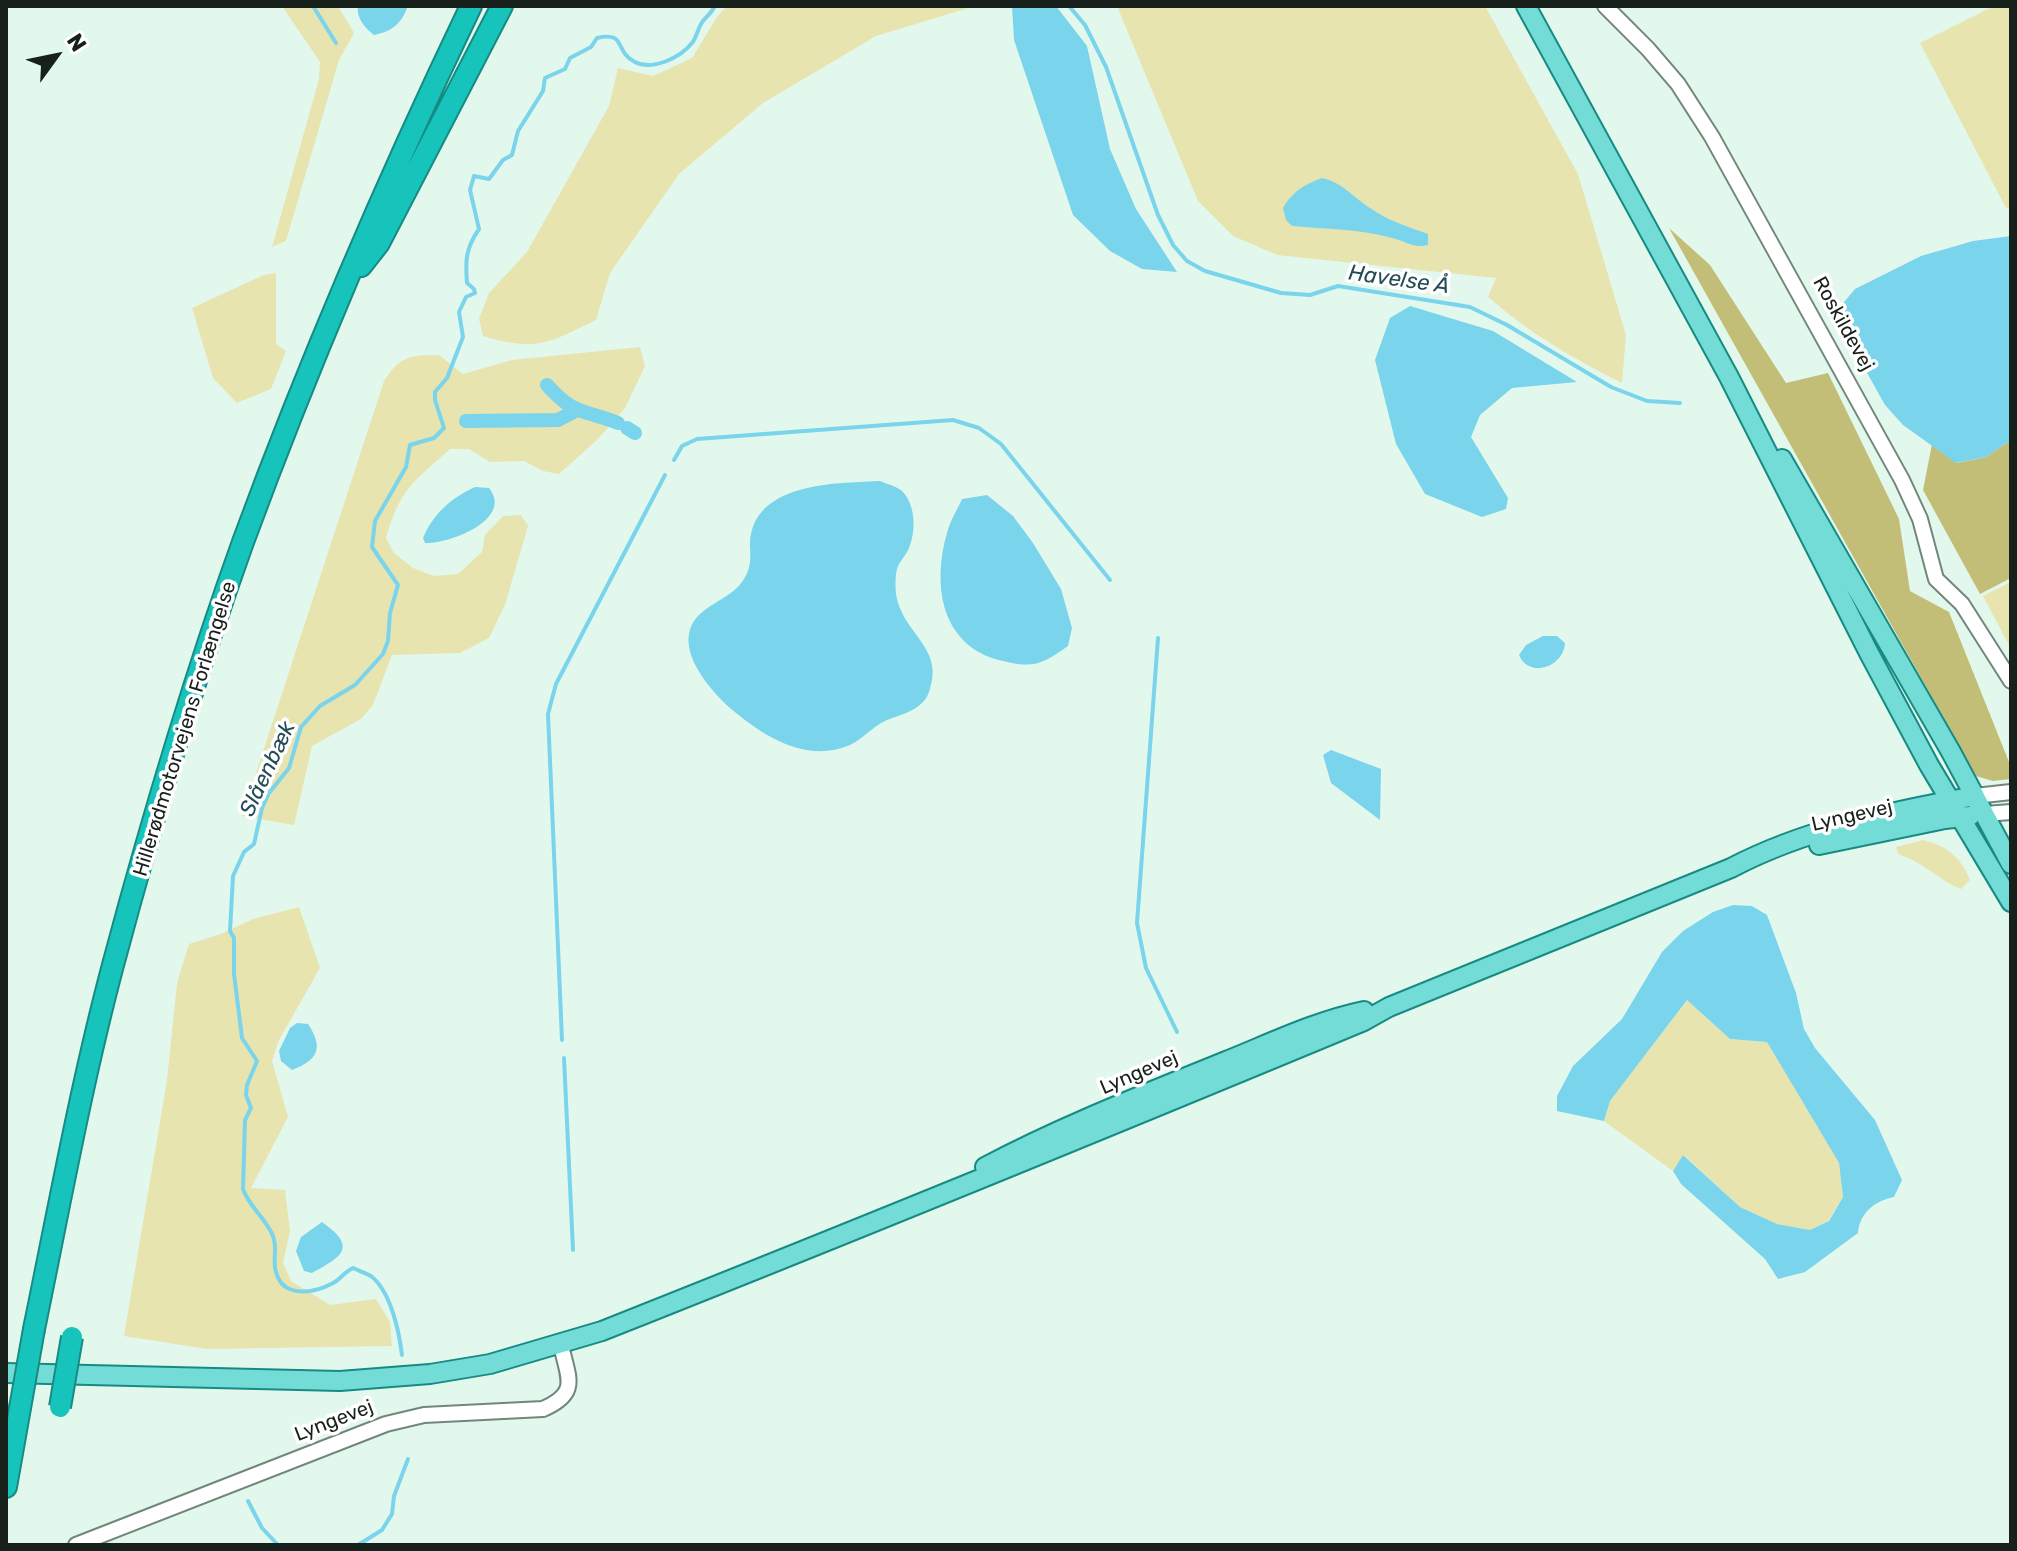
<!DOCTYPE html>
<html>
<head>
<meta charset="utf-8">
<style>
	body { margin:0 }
	#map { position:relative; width:2017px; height:1551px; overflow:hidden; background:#e3f8ec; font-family:Rubik,sans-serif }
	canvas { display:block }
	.frame { position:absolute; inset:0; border:8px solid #18201b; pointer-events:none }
	.north { position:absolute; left:16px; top:16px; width:80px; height:80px; -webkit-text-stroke:6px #fff; paint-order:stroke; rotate:57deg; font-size:22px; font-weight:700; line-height:32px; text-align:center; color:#18201b }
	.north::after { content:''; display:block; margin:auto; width:28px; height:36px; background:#18201b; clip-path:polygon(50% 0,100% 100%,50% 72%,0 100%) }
</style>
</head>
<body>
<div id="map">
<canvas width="2017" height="1551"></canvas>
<div class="frame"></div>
<div class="north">N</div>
</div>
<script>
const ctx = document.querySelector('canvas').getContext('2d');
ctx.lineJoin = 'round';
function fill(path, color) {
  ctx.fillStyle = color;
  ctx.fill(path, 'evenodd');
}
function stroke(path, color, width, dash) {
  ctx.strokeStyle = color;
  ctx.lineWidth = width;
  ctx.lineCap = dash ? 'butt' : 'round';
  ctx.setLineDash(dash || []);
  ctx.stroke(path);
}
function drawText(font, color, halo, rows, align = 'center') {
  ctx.font = font + ' Rubik,sans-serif';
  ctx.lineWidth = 7;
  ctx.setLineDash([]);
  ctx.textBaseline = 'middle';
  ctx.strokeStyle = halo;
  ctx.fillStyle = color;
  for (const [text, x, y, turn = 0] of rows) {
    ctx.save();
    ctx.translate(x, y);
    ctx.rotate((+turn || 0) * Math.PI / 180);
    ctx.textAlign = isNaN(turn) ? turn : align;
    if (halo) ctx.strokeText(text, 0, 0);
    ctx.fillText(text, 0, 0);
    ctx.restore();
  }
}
fill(new Path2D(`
	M282,6H338L354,33L339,60L286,241L272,247L319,79L320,62Z
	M727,6H975L876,36L763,103L679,174L610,273L596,320C549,343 536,352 483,336L479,319L489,293L527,252L609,106L618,68L653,76L692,58L717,17Z
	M1117,6H1485L1578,174L1626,335L1622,383C1574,359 1529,333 1488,297L1496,278L1277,255L1233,236L1198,201Z
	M1994,6H2011V208H2006L1920,43Z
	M276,273V344L286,351L271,389L237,403L213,378L192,308L264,275Z
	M640,347L645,366L625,408L598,439L559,474L543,471L524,461L490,462L469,449H450C413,482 400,489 386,538L394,553L413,568L434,576L458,574L482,552L485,535L503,516L521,515L528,526L505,605L489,638L460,653L392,655L373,705L361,719L312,746L294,825L242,816L384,381C400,356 410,355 439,355L463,374L512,360Z
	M2011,582V649L1983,596Z
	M1923,840C1947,846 1960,856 1970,880L1961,889C1938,880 1925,863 1898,854L1896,847Z
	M299,907L320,968L279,1040L272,1061L288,1117L251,1188L285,1190L290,1231L283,1263L291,1281L330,1305L376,1299L390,1322L392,1346L207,1349L124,1336L167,1080L177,983L189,944L221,934L253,919Z
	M1687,1000L1730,1039L1767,1042L1839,1163L1843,1197L1828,1221L1810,1230L1777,1224L1740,1207L1684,1155L1673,1171L1604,1121L1610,1101Z`), '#e7e4b0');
fill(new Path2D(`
	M1669,228L1710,265L1786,383L1828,373L1899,519L1910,591L1949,612L2011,767V779L1993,781L1976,776Z
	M2011,440V578L1980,594L1923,490L1932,444L1957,463L1986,457Z`), '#c3be77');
fill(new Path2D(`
	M358,6H408C401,24 393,31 374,35C365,28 356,18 358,6Z
	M1012,6H1056L1087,46L1110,149L1136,209L1177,272L1142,269L1110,251L1073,215L1014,40Z
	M1322,178C1342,182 1354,198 1370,208C1387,220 1408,227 1428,234V245C1415,249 1405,241 1392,238C1361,229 1325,229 1292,226L1286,220L1283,208C1293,191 1304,185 1322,178Z
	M2011,236V440L1986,457L1956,463L1903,425L1885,405L1834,314L1855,289L1921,256L1973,241Z
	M1410,306L1493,331L1577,382L1512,388L1480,415L1471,437L1508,498L1506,509L1482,517L1425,494L1396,444L1375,360L1390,318Z
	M880,481C887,484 896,486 902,491C916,505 916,531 909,548C906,555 899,562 897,569C895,576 895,592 897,599C906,636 945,649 929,692C922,711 901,714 885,721C872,727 863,739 850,745C806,764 763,736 730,708C708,688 670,644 699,615C711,603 732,596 742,582C757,561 746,548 752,530C766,482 840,483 880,481Z
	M475,487L489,488C514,519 450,544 425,543L423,538C434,513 450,499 475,487Z
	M987,495L1013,516L1033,543L1061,589L1072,628L1068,646C1041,665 1033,669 999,660C941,645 932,585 947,533C950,521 957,510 962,499Z
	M1543,636H1557L1565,643C1564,667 1529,679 1519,655L1526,645Z
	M1331,750L1381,769L1380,820L1331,783L1323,755Z
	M1733,905L1752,906L1767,915L1796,993L1804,1029L1815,1048L1875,1120L1902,1180L1894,1197C1875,1201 1860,1212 1858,1233L1805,1272L1778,1279L1765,1259L1681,1184L1673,1171L1683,1155L1740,1207L1777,1224L1810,1230L1829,1221L1843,1197L1839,1163L1767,1042L1730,1039L1687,1000L1610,1101L1604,1121L1557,1111V1096L1573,1066L1622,1019L1662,952L1683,931L1713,912Z
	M297,1023L308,1024C324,1048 318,1060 292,1070L281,1061L279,1051L290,1028Z
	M322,1222C359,1248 341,1257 312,1273L304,1271L296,1251L301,1237Z`), '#7ad4ec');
stroke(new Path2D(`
	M313,6L336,43
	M1069,6L1085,25L1106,67L1158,215L1173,245L1187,261L1205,271L1281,293L1310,295L1338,286L1470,307L1507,325L1611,387L1647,401L1680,403
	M674,460L682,446L697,439L953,420L979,428L1001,444L1110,580
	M1158,638L1137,923L1146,968L1177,1032
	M562,1040L548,714L556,684L665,475
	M564,1058L573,1250
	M402,1355C399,1331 391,1292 371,1276C366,1273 359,1271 353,1268C344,1272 341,1279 333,1283C315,1293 283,1299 276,1272C272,1260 278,1249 273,1236C266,1218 249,1207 243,1189L245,1120L251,1108L246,1095L247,1085L257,1061L242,1038L234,974V938L230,931L233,876L244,852L254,844L262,808L269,793L289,768L301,727L320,706L355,685L383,654L388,641L390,613L398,585L372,547L375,521L406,467L410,445L434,438L444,428L435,400V392L447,378L463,337L459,312L466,297L475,293L474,289L467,283C465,260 466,248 479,229L470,190L474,176L489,179L503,160L512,155L518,131L543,91L545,78L565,69L570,58L591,47L597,38C627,31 614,52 635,62C652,71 680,58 692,43C697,37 698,27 703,21C708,15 712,12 715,6
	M248,1501L262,1528L278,1545
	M358,1545L382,1530L392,1514L394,1496L408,1459`), '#7ad4ec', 4);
stroke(new Path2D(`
	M547,385C575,416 582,409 618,423
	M466,421L558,420L575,411
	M627,428L635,433`), '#7ad4ec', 14);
const minor = new Path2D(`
	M1605,6L1648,49L1678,84L1712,137L1902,480L1920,519L1936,579L1962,604L2011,681
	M1975,796L2011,792
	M1985,814L2011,812
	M76,1545L386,1424L424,1415L543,1409C580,1393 568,1378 561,1345`);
const major = new Path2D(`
	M1526,6L1729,377L1869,653L1929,765L2011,902
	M1782,459L1951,752L2011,864
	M1819,845L1945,819L1970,816
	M985,1167C1062,1126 1145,1094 1226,1061C1271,1043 1316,1021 1364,1011
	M6,1373L340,1381L430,1374L490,1364L602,1331C857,1230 1111,1126 1364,1021L1389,1007L1731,868C1805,829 1893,811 1975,796`);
const highway = new Path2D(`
	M361,266L379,243L502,6
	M34,1329C59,1208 81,1085 113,965C151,823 193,681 243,542C310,360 387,181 471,6
	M6,1487L20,1408`);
stroke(minor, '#72867b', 18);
stroke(major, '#178b83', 22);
stroke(highway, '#178b83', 24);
stroke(minor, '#fff', 14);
stroke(major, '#74dcd6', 18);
stroke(highway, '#17c4bb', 20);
const highwayBridge = new Path2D(`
	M60,1407L72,1337
	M20,1408L34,1329`);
stroke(highwayBridge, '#178b83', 24, []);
stroke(highwayBridge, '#17c4bb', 20);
drawText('20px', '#18201b', '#fff', [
	["Roskildevej",1843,324,61],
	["Hillerødmotorvejens Forlængelse",185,729,-73],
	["Lyngevej",1852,816,-13],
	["Lyngevej",1139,1073,-23],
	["Lyngevej",334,1421,-21]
]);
drawText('italic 22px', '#244c57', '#fff', [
	["Havelse Å",1399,280,8],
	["Slåenbæk",268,769,-65]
]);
</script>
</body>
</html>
